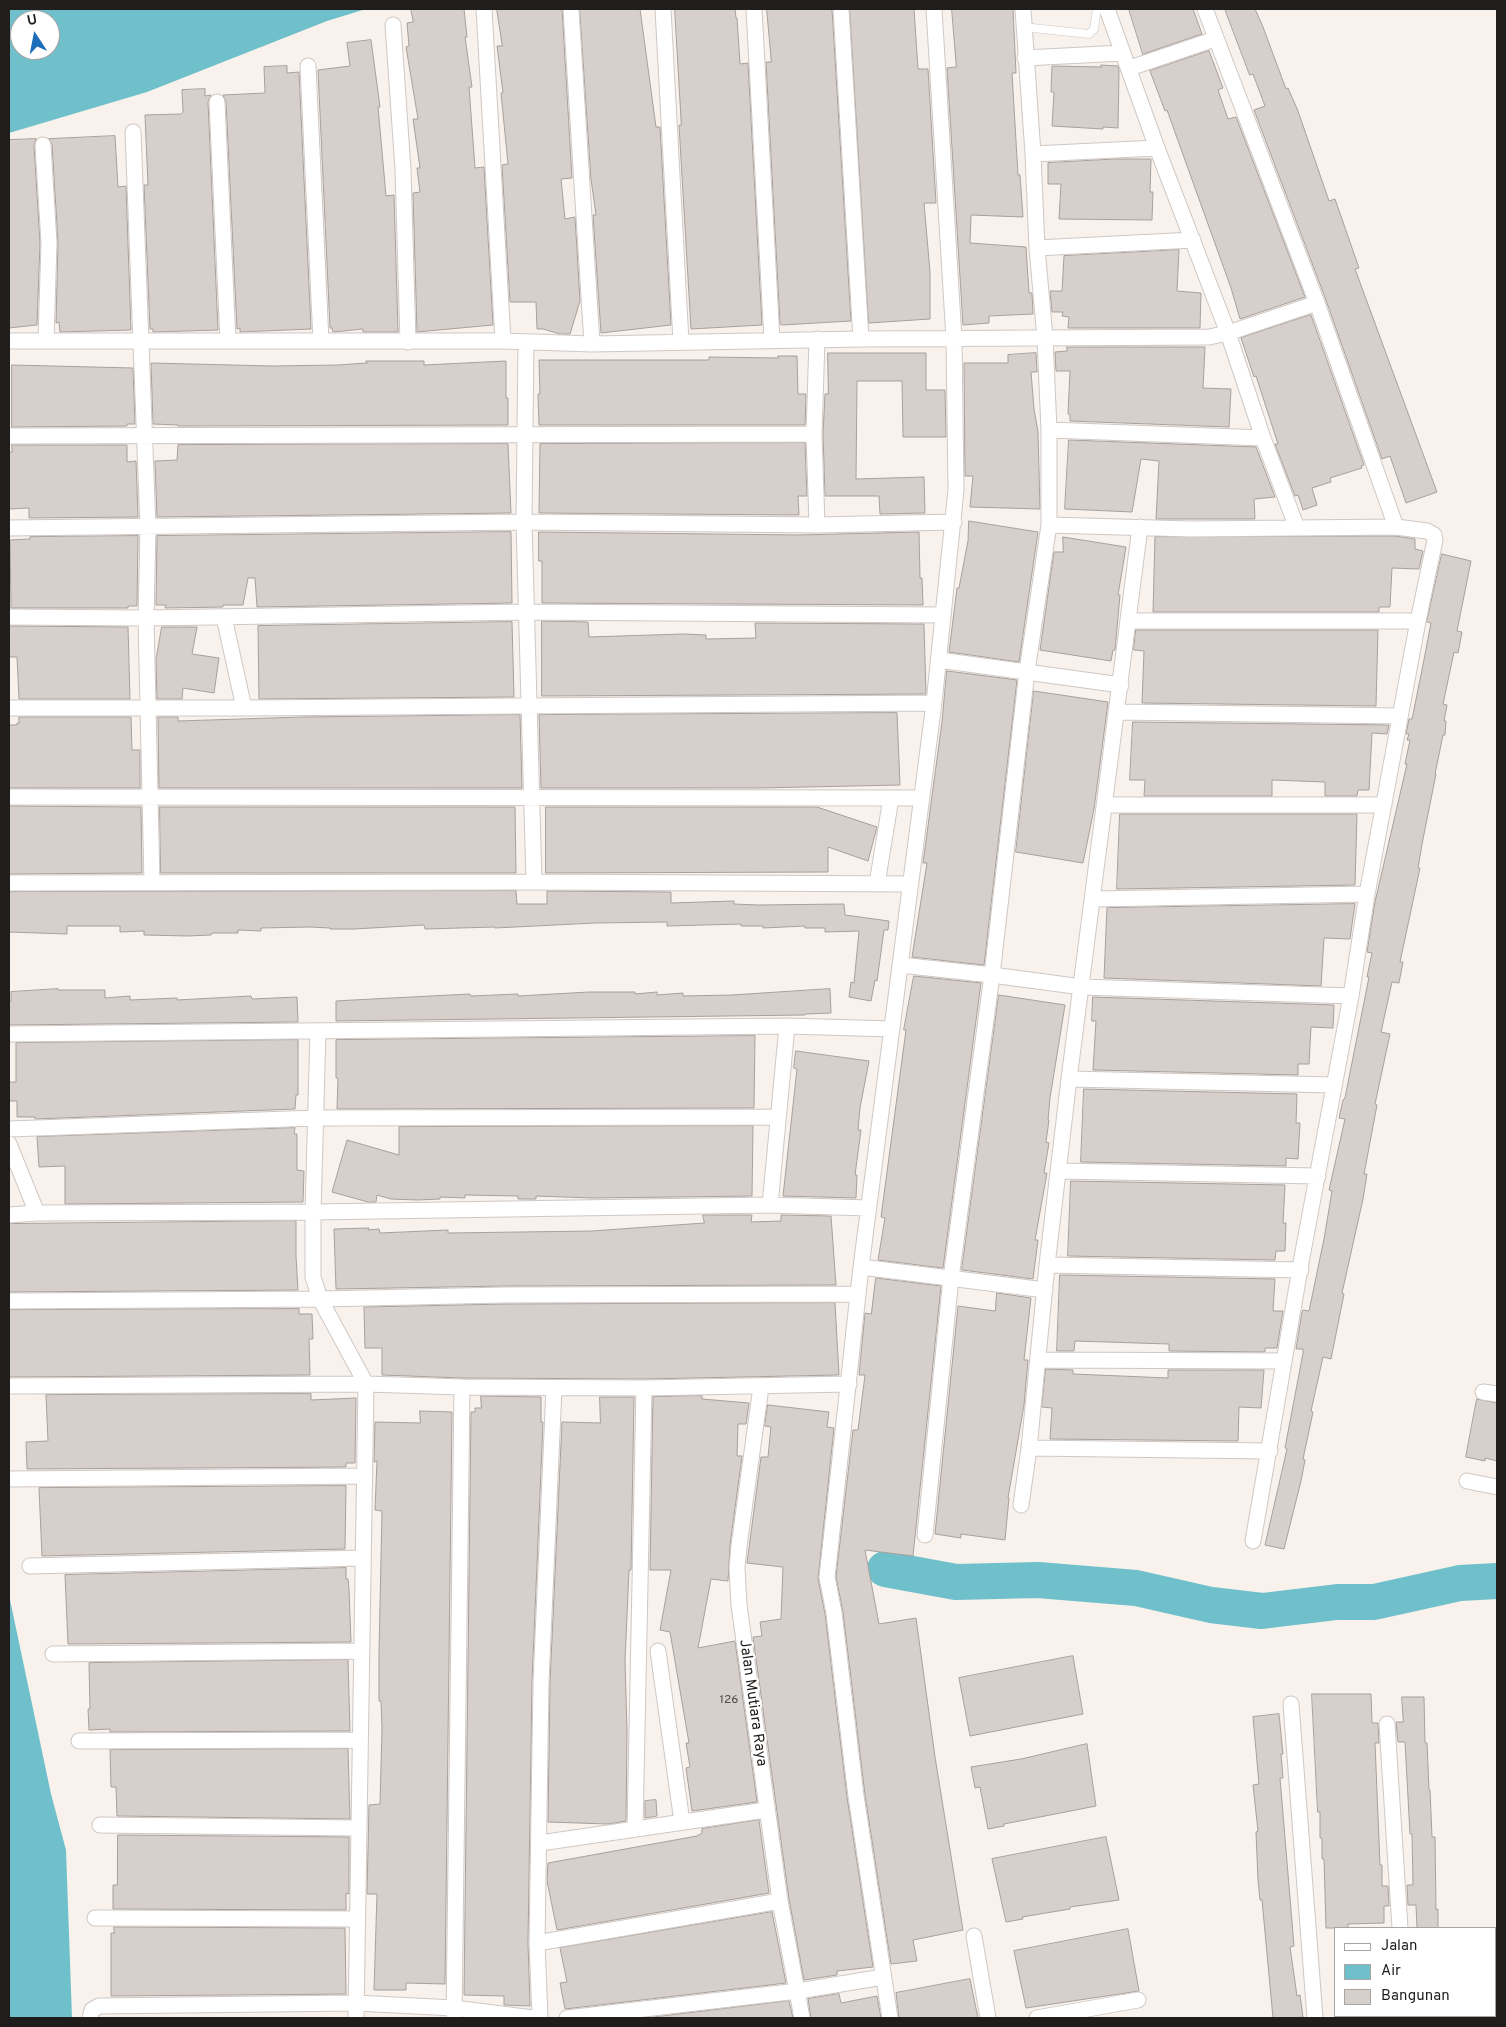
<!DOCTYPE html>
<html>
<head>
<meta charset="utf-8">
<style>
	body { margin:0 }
	#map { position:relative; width:1506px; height:2027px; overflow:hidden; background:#f8f1ec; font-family:Overpass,sans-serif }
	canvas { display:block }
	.frame { position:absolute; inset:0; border:10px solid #201e1c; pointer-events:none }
	.legend { position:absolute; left:1334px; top:1927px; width:162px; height:90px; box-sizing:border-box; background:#fff; border:1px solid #a6a5a4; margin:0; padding:6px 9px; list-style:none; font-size:15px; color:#201e1c }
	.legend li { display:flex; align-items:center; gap:10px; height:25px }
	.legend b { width:25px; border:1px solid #a6a5a4 }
	.north { position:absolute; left:10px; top:10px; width:50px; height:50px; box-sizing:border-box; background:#fff; border:1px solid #a6a5a4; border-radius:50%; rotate:349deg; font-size:14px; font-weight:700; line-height:20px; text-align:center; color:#201e1c }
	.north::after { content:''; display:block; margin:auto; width:18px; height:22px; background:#1d6dbb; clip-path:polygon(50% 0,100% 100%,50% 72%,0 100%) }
</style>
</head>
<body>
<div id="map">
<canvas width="1506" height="2027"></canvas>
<div class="frame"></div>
<ul class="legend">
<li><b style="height:6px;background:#fff"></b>Jalan</li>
<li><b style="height:14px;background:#6fc0ca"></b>Air</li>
<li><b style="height:14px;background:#d6cfcb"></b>Bangunan</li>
</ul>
<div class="north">U</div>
</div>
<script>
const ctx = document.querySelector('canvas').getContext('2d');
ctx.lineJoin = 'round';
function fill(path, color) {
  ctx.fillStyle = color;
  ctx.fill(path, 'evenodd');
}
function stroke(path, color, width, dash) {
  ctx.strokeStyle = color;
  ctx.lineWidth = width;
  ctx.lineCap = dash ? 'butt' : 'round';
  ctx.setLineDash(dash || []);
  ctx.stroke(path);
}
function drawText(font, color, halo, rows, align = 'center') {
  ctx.font = font + ' Overpass,sans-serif';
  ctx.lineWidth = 4.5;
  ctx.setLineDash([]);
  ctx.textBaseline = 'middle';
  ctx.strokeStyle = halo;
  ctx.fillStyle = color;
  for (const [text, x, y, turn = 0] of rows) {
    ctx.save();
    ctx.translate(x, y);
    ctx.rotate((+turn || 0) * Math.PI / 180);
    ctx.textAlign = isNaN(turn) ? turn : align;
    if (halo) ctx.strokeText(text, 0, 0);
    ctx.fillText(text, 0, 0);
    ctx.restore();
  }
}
fill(new Path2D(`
	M9,9H366L327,21L147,92L9,133ZM20,20H50V50H20Z
	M9,1595L51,1794L66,1850L72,2018H9Z`), '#6fc0ca');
stroke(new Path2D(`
	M885,1569L956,1582L1038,1580L1136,1588L1211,1605L1262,1611L1337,1602H1374L1460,1583L1497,1581`), '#6fc0ca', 36);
const building = new Path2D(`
	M411,9H464L467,37H465L472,87H469L475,168L484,167L493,325L417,332L413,193L420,192L417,168H420L413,119H418L406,47L409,46L407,23L413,22Z
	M497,9H562L572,178L561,179L565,219L575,217L580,301L570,334H560L543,329H537L536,302H510L502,165L508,164L501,93H503L497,46H502Z
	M580,9H640L656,127H660L671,325L601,333L593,215H596L591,179Z
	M675,9H735L736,18H737L740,64L748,63L762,325L691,329L679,125H681Z
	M767,9H832L851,321L782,325L780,324L766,62H771Z
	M850,9H914L918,69H928L936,203H924L930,272V319L869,323Z
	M952,9H1013L1016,73H1012L1018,175H1020L1023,217L971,215L970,243L1026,247L1029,293H1032L1033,314L989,316V323L963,325L947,68L956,67Z
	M1129,9H1193L1202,34L1143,54Z
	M1225,9H1255L1263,27L1286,89L1288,88L1298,111L1329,201L1335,199L1359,268L1355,269L1437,492L1406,503L1390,456L1382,459L1326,300L1254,110L1265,106L1253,74L1250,75Z
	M371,40L380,107H378L386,196L394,195L398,332H363V329L333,332L332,328H330L318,70L350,66L347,43Z
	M1209,51L1223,88L1218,90L1228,119L1236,117L1305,297L1240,319L1231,288L1167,110L1165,111L1150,71Z
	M1101,65L1118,66L1119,71L1118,128L1103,127V129L1052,126L1054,92H1051L1052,66L1101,67Z
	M287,66V73L299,72L311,329L240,332V328L237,329L226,102L223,95L265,93L264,67Z
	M205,89V96L211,95L208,102L218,330L153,332V329H150L144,185H148L145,115L181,114L183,112L182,90Z
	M115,136L118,187L126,186L131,330L60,332L59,322L56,323L58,242L52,144L49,139Z
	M36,139L34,146L40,243L37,325L9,328V140Z
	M1114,159H1151L1150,192H1153L1152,220L1059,219L1061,184H1048V163Z
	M1179,250L1177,291L1201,293L1200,328H1068L1069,317L1062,316L1063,312H1052L1050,291H1062L1064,256Z
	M1311,315L1364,465L1361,466L1362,468L1330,478L1331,482L1312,488L1317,505L1303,510L1298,495L1295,496L1275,444H1278L1256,376L1254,377L1241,338Z
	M1067,347H1205L1203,388L1231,389L1229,427L1070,421V414H1068L1070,371H1056L1055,352L1067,351Z
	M828,353H926V390H945L946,437H903L902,381H857L856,479L924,477L925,513L880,514L879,496H825L823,434L825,394H828Z
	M1036,353L1037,372H1031L1034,409L1038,432L1040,509L970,507L973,476H965L964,363H1008V355Z
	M778,356H797L798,394H806L805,425H539L538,394H540L539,360H709V357L778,358Z
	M366,361H424V365L506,361V398H508V425L178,426V425L153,424L151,363L273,366L338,365L367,363Z
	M12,365L133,368L135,424H127V426L12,427Z
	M1069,440L1256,447L1275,497L1254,499L1255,519H1156L1159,461L1141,459L1132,512L1065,509Z
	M805,443L807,496H798L799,515L539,513L540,444Z
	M508,444L511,513L157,517L155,461L177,460L178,445Z
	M12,445H127V462L136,461L138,517L29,518V508L9,509V452H12Z
	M969,521L1038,532L1019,662L949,652L957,588H959L968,541Z
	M511,532L512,603L257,607L255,578H248L243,605H223V607L165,608L166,605H156L157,536Z
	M539,532L799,535L919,532L920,578H922L923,605L542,603V561H539Z
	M138,536L137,606H128V608H11L10,540L30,539V537Z
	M1395,536L1415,539V549L1423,551L1419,569L1392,568L1390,607H1379V612H1153L1155,537Z
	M1063,537L1126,547L1118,595H1120L1115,650H1113L1111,661L1040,650L1054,552H1063Z
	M1442,554L1471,561L1457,631L1462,632L1458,653L1454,652L1443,704L1447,705L1444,721H1446L1445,735H1443L1435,774H1436L1422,844L1418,868H1420L1400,962H1403L1399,983L1392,982L1381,1032L1390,1034L1375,1104L1377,1105L1364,1174H1367L1363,1199L1342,1293L1344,1294L1331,1359L1323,1357L1311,1411L1313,1412L1303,1459L1305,1460L1301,1481L1284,1549L1265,1545L1287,1449L1285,1448L1303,1353V1349H1296L1302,1312L1303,1310L1309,1311L1324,1239L1332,1191L1329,1190L1345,1119L1339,1118L1343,1100L1345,1098L1369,977H1367L1372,953L1367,952L1375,902L1407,764H1405L1410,740H1407L1409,734H1406L1409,719H1412L1422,670L1431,623L1427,622Z
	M542,621L588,622L589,637L683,634L706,635V639L756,638L755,623L924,624L926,694L542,696Z
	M512,622L514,697L259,699L258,626Z
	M9,626L128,627L130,699H19L17,657H10Z
	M162,627H197L192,654L219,658L214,693L183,688L182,699H157L156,660Z
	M1136,630H1378L1376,706L1142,703L1144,651L1134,650Z
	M947,671L1017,680L984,965L912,957L927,863H923L942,722Z
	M1034,691L1108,702L1094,809L1083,863L1016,852Z
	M897,713L900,785L759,788H541L539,715Z
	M520,715L522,788H159L158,717H178V721L302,717Z
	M19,717H131L132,750H140V788H9V725H17V723H19Z
	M1133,722L1389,725L1387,734L1372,733L1369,790H1358L1357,796H1325V782L1272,780V796H1144L1145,780H1130Z
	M9,806L141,807L142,873L9,874Z
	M160,807H515L516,873H161Z
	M546,807H817L877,827L868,861L828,847V872L546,873Z
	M1120,814H1357L1355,885L1117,889Z
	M516,891L517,904H547V891L671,892V903L734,901V904L758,905L844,904L845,915L889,921L888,930H884L877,981L875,980L871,1001L849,997L851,982L854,983L859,931L825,932V928H805V926L763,928V926H741V924L667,926V922L595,923L495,928V927L425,929L424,925L354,929H330V928L310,927L261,928V931L238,930V933H212L211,935L188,936L144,935V931L120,932V926H67V934L9,932V892Z
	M1355,904L1350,939L1324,938L1321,986L1104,978L1107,908Z
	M914,976L981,983L943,1268L878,1260L885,1218L881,1217L906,1030H904Z
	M58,989V990H105V998L130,996V1000L177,998V1000L251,996L252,999L297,997L298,1022L9,1025V1002L11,1001V992Z
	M830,989L831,1013L805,1014V1015L336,1021V1001L353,1000L470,994L471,996L518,994V996L589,992H635V994L657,992V995L683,993V996L732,995Z
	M999,995L1065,1005L1050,1098L1048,1120H1049L1046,1142L1049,1143L1044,1173H1047L1035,1240H1038L1033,1279L962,1270Z
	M1093,997L1334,1005L1333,1028L1311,1027L1309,1064H1298V1075L1093,1070L1096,1021H1092Z
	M755,1036L754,1108L337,1109L338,1078H336V1040Z
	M298,1040V1095H296L295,1109L35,1119V1117H17V1101H9V1082H16V1043Z
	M796,1051L869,1061L860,1108L858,1130H861L855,1175H857L856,1198L783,1196L797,1069L794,1068Z
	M1084,1089L1297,1094L1296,1123H1300L1298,1159L1286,1158V1166L1081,1162Z
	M753,1126L752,1196L593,1198L536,1196V1199H518V1196L465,1195V1198L440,1197V1199L417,1200L391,1199L377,1195L376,1202H368L332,1192L347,1140L399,1155V1127Z
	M295,1128L294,1134H297V1170L304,1171L303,1202L65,1204V1166L39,1167L37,1137Z
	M1071,1181L1285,1185L1283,1223H1286L1285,1251H1276L1275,1260L1068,1256Z
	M703,1215H752L751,1222L781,1221V1215L831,1216L836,1285L504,1286L336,1289L334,1229L369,1228L368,1230L379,1229L380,1233L448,1230V1233L592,1231L704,1223Z
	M296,1221V1256L298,1290L9,1292V1224Z
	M1060,1275L1275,1279L1273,1311H1283L1277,1348H1265V1352L1169,1351V1344L1075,1341L1074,1351H1057Z
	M876,1278L941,1286L913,1556L865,1550L879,1624L916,1618L935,1757L963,1930L913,1940L917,1961L891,1964L865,1795L843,1612L836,1577L853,1430H858L864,1383L865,1375H859L865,1313L871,1314Z
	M997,1293L1031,1298L1024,1360H1028L1024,1405L1008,1498H1009L1005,1540L961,1534V1538L935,1534L958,1306L995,1311Z
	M835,1303L839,1375L644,1379L462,1378L382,1375V1348H365L364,1307L504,1304Z
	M299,1309V1314H312L313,1339H309L310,1375L9,1377V1310Z
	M1046,1369L1073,1370V1374L1168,1378V1370H1264L1261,1408L1239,1407L1238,1441L1050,1439L1052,1408L1042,1407Z
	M311,1394V1400L356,1398L355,1463H346V1467L27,1469L26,1442L48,1441L46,1395Z
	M481,1396L541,1397V1422H543L532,1682L528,1943L530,2006L504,2005V1996L464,1995L471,1412H475V1408H481Z
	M702,1396V1399L749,1403L746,1424H738L737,1456H742L730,1545L728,1581L711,1579L698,1648L735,1641L757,1802L692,1811L686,1768L690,1767L686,1743H689L670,1632L660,1630L671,1570H650L653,1397Z
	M600,1397H634L631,1570H629L625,1661L627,1731L626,1821L608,1824L548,1822L550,1682L562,1422L600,1423Z
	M1477,1399L1497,1403V1461L1485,1458V1461L1466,1457Z
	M768,1405L829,1412L827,1427L834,1428L818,1579L825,1614L847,1797L873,1967L837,1971V1975L804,1980L789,1899L753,1637L762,1636L760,1622L781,1619L783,1567L747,1563L761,1457H768L771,1427L765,1426Z
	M420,1411L452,1412L445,1984L406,1983V1990H374L377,1894H367L369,1805L380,1804L382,1729L381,1701H379V1653L382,1511L375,1510L377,1461L374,1462L375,1422L420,1423Z
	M346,1486L345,1549L42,1556L39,1488Z
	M346,1568V1579H348L349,1589L351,1642L68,1644L65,1575Z
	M1073,1656L1083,1714L970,1736L959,1678Z
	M348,1660L350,1731L110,1732V1729L89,1730L88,1709H90L89,1663Z
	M1312,1694H1371L1372,1723H1378L1379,1743H1375L1380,1865H1382V1886H1388L1389,1906H1384V1923L1348,1924V1928H1326L1324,1859H1322V1838H1320V1812H1318Z
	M1402,1697H1424L1425,1743H1427L1429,1790H1430L1432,1837H1435L1436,1910L1438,1909V1928H1417L1416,1905H1408L1407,1885H1413L1412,1834H1410L1405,1742H1398L1396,1722H1403Z
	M1279,1714L1283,1754H1281L1283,1778H1280L1294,1946L1290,1947L1297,1996L1300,1995L1303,2017L1293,2018H1273L1262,1900H1260L1258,1880L1256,1832L1258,1831L1253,1785L1259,1784L1253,1717Z
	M1087,1744L1096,1806L1004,1824V1826L988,1829L980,1787L975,1788L971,1767L1021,1759Z
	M348,1749L350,1819L117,1816L116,1787H111L110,1750Z
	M656,1800L657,1816L645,1818V1801Z
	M759,1820L769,1893L557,1930L547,1881L548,1863L697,1836L702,1833V1829Z
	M118,1835L349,1837V1894L346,1893V1910L113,1909V1885H117Z
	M1106,1837L1119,1900L1070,1907V1909L1022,1917L1023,1919L1006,1922L992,1859Z
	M772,1912L786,1983L565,2009L560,1983L567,1982L560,1948Z
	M114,1927L345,1928L346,1994L111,1996V1933H114Z
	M1128,1929L1139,1991L1026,2008L1014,1951Z
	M970,1979L978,2018H899L896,1993Z
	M839,1994L841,2003L877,1996L881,2018H811L808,1999Z
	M789,2001L793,2018H646Z`);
fill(building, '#d6cfcb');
stroke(building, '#a7a09c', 1);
const service = new Path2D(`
	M1023,27L1089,34L1094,29L1097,9`);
const minor = new Path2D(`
	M484,9L503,341
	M571,9L592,344
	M663,9L681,342
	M754,9L772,340
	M841,9L861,339
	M1107,9L1157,148L1228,333L1263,438L1297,528
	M1205,9L1317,303L1396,527
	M393,25L403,169L408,342
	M1025,58L1123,53
	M308,66L321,341
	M1130,68L1215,39
	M217,102L228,341
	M133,132L148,528L146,618L152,883
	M43,145L49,243L46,340
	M1033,154L1157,148
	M1037,248L1193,240
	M817,339L814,434L817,525
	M9,341H503L592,344L861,339L1209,337L1228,333L1317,303
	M526,342L524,522L534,882
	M1049,430L1263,438
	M9,436L814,434
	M1049,525L1191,529L1396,527L1427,531L1434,535L1435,540L1418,621L1367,894L1351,996L1302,1257L1253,1541
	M9,528L524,522L817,525L954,522
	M9,617L146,618L526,612L942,615
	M224,617L244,708
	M1128,621H1418
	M939,660L1121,685
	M9,708H244L934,703
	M1117,712L1400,716
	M9,797L922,798
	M1105,805H1384
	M9,883L534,882L910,884
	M877,884L891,798
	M1094,899L1367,894
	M900,965L992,975L1082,987L1351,996
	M318,1031L313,1212V1277L320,1299L366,1384L356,2018
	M9,1034L787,1026L892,1029
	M1069,1079L1334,1085
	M9,1129L316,1118L777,1117
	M9,1144L37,1213
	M1059,1171L1318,1176
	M770,1205L787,1026
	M9,1215L37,1213L313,1212L770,1205L868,1208
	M1047,1265L1301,1270
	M861,1267L1045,1290
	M9,1301L320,1299L504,1295L858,1294
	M1039,1360L1284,1361
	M9,1386L366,1384L462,1387L644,1388L849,1384
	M761,1387L739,1546L737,1568L739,1605L780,1901L802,2018
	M1483,1392L1497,1394
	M1029,1448L1270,1451
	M9,1479L365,1476
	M1467,1481L1497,1487
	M1021,1505L1029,1448L1047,1265L1069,1079L1140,527
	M925,1535L951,1278L992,975L1027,671L1049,525V430L1045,338L1037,248L1033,154L1023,9
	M30,1566L363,1558
	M658,1651L682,1822
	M53,1654L361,1651
	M1291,1704L1315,2018
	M1387,1724L1400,1928
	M79,1741L359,1740
	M100,1825L358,1828
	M635,1828L644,1388
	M540,1843L766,1810
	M95,1918L357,1919
	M974,1936L988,2018
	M537,1943L780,1901
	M1408,2016V2018
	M90,2018L92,2010L99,2006L356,2003L454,2008L533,2018
	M454,2018L462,1387
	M540,2018L537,1943L541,1682L554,1388
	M567,2018L798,1991L883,1977
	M890,2018L856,1796L834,1613L827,1577L861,1267L934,703L956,490L954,339L934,9
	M1037,2018L1138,2000`);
stroke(service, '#cfc8c4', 9);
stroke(minor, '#cfc8c4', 17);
stroke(service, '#fff', 8);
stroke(minor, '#fff', 15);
drawText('12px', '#4e4a48', null, [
	["126",729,1701]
]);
drawText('15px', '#201e1c', '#fff', [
	["Jalan Mutiara Raya",752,1703,82]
]);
</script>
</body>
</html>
